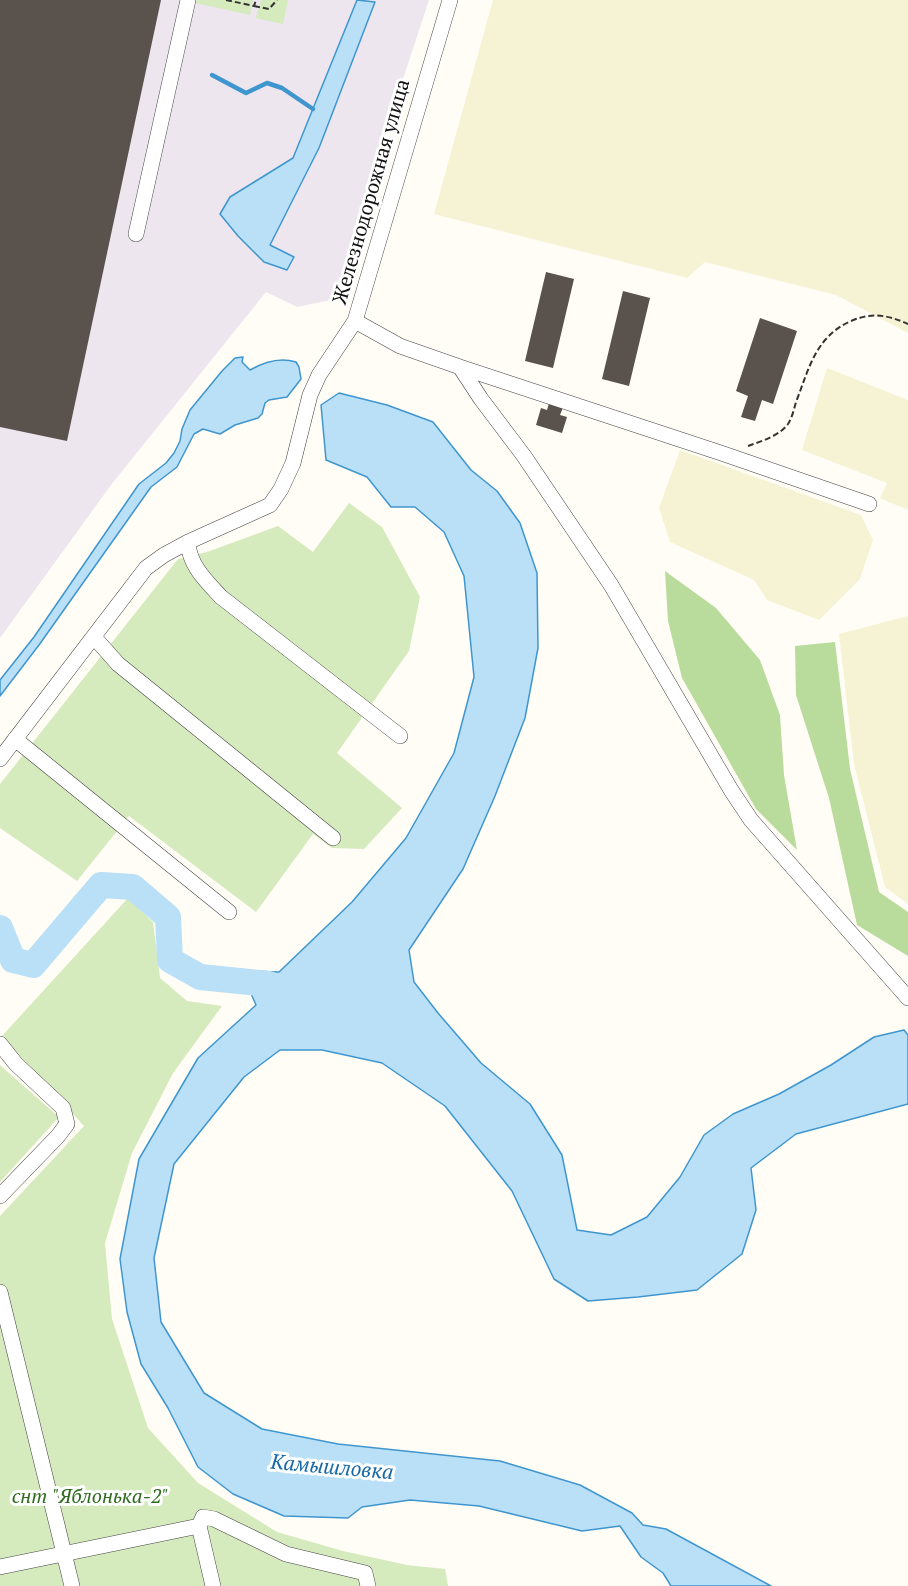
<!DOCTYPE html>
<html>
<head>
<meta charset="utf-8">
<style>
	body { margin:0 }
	canvas { display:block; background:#fffdf5 }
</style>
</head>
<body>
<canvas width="908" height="1586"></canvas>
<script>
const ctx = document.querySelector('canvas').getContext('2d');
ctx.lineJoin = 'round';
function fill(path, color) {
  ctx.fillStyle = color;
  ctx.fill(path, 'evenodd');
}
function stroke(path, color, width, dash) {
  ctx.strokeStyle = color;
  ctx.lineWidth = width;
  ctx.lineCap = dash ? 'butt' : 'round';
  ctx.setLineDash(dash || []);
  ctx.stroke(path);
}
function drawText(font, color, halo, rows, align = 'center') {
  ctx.font = font + ' "PT Serif",serif';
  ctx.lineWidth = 6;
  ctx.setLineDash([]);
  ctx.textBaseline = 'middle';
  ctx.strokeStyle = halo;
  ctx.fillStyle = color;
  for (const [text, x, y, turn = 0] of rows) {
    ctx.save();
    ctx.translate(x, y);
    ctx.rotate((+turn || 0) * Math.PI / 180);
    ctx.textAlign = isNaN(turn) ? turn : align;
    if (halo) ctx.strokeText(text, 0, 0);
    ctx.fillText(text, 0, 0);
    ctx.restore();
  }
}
fill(new Path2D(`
	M0,0H429L379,152L386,162L349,296L297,307L266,292L111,485L0,638Z`), '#eee6ef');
fill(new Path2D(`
	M493,0H908V333L836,295L705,262L687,278L434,214Z
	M827,368L908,400V510L880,498L887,483L802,450Z
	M680,450L861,515L873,540L860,579L819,620L767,600L754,580L670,542L659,508Z
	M908,616V904L885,887L854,764L839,634Z`), '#f6f3d4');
fill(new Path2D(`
	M197,0H253L250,15L196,3Z
	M261,0H288L283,24L256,18Z
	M349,503L382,527L420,597L409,651L337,753L402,808L364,849L332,848L313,834L256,912L129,816L77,881L0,828V784L178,559L207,552L278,526L313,552Z
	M128,898L153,922L160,978L187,1001L222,1006L173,1073L132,1153L105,1243L112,1319L148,1428L198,1483L277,1532L343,1551L407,1565L445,1569L448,1586H0V1216L84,1126L2,1036Z
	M0,1065L59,1117L0,1182Z`), '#d5ebbd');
fill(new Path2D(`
	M665,571L716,608L760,660L780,715L784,775L797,850L756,809L682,678L668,621Z
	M835,642L850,769L879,892L908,912V956L857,925L829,798L796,695L795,646Z`), '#b9dc9c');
const water = new Path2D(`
	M357,0L375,2L319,148L270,245L294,257L287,270L264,262L238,236L220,214L230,197L293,158Z
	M243,357L242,362L250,370C264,362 280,357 296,362L299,367L301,379L287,397L269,400L265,403L262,414L258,418L235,425L220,434L203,429L194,434L177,467L151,487L39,645L0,696V680L34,637L139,484L166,463L174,453L180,441L182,429L190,410L222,371L235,358Z
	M339,393L387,405L433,422L471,470L497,491L520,523L537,573L538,648L525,718L495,796L463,869L409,950L414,982L438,1013L481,1063L530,1104L562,1155L577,1230L611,1235L647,1217L680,1177L704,1135L733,1114L779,1094L831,1065L874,1037L904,1030L908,1035V1104L796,1134L751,1168L756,1210L742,1254L697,1290L638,1297L588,1301L554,1279L512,1191L445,1106L382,1063L322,1050H280L244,1077L174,1164L154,1258L161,1322L204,1393L262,1429L338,1444L500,1461L580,1485L632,1513L643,1525L666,1529L771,1586H671L663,1573L641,1557L620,1526L582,1531L479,1506L410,1500L362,1507L348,1518L284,1516L233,1494L198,1467L168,1408L141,1364L127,1312L120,1259L139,1159L198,1058L256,1005L245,980L246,971L279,972L352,902L406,838L454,753L474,677L464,576L444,532L415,507H391L367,477L326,460L321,405Z`);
fill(water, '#b9e0f7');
stroke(water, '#3f96cf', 1.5);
stroke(new Path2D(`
	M212,75L246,93L267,83L282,88L313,109`), '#3f96cf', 4.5);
stroke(new Path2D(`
	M0,928L13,960L33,965L101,885L133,887L168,917L170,960L200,977L269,984L271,993`), '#b9e0f7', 26);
fill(new Path2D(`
	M0,0H161L67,441L0,427Z
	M546,272L574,279L553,368L525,361Z
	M623,291L650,298L629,386L602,379Z
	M760,318L797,331L773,404L762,400L755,421L741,417L748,396L736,391Z
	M550,400L564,405L560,415L567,417L562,433L536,425L541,408L547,410Z`), '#5a524d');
const minor = new Path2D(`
	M136,234L188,0
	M355,321L400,346L460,367L481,399L524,456L611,585L731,790L751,820L908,998
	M460,367L721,453L869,504
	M188,542C189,565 206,581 221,597L400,736
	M94,637L118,664L333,838
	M15,739L229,912
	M0,759L146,568L164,555L188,542L270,505L281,489L293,463L310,395L319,375L355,321L450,0
	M0,1044L16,1064L63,1108L67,1124L58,1136L0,1196
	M0,1292L72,1586
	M0,1567L199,1526
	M213,1586L199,1526L203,1517L214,1519L286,1554L365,1573L368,1586`);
stroke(minor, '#444', 16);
stroke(new Path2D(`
	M226,0L254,6L256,0
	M254,6L269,9L277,0
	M748,446C762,441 779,436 788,424C792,418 794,409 796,402C809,369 815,337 851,321C872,312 888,315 908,324`), '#333', 2, [6, 3]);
stroke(minor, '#fff', 15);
drawText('20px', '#111', '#fff', [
	["Железнодорожная улица",372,192,-74]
]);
drawText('italic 20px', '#2f6b1f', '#fff', [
	["снт \"Яблонька-2\"",90,1497]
]);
drawText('italic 21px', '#1768a6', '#fff', [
	["Камышловка",332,1468,5]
]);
</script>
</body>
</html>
